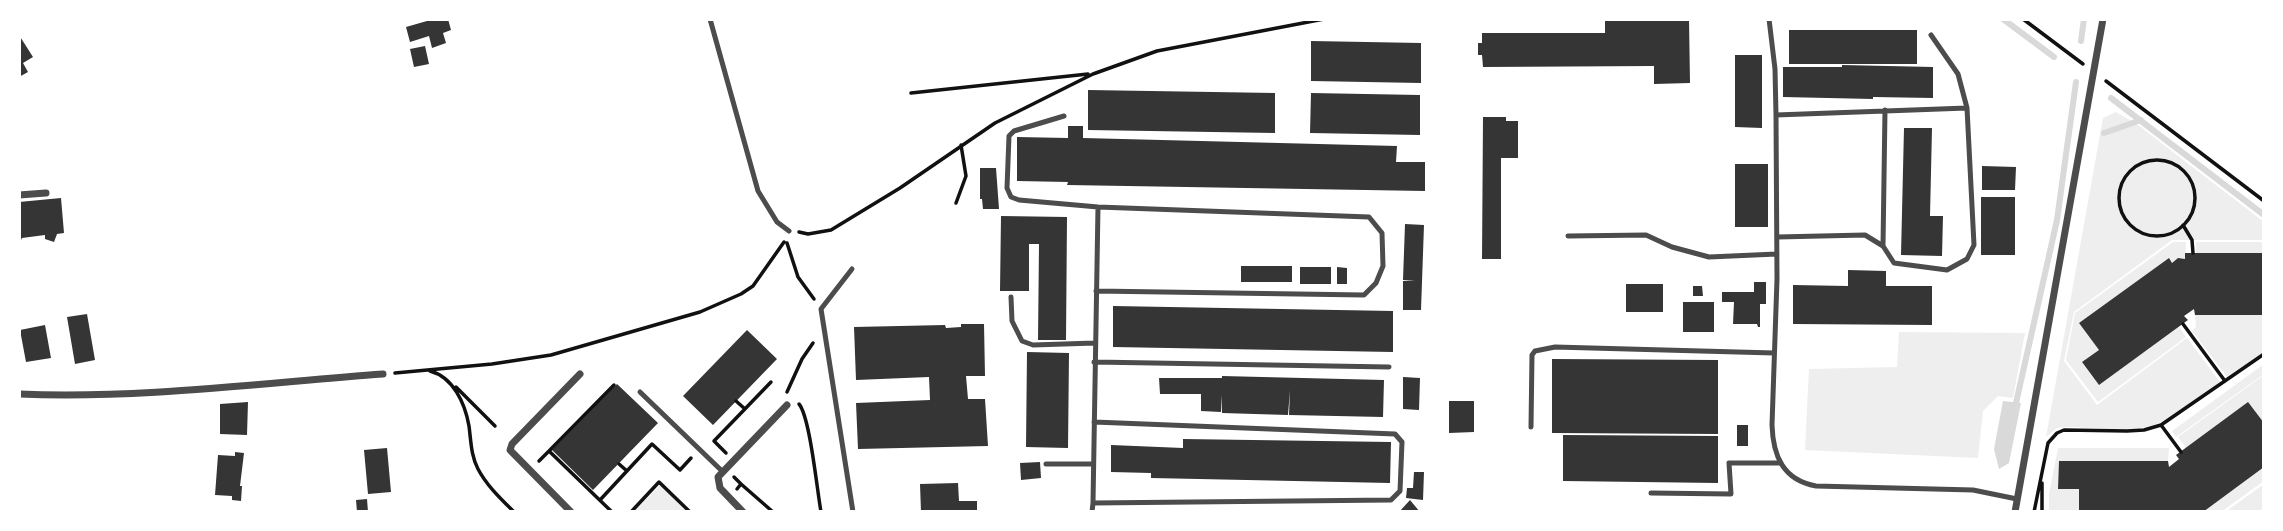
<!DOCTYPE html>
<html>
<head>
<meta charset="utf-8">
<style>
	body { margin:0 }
	#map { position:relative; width:2283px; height:531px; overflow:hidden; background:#fff; font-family:"PT Sans Narrow",sans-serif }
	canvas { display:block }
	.frame { position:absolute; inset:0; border:21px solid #fff; pointer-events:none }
</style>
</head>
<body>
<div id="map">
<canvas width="2283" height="531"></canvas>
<div class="frame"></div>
</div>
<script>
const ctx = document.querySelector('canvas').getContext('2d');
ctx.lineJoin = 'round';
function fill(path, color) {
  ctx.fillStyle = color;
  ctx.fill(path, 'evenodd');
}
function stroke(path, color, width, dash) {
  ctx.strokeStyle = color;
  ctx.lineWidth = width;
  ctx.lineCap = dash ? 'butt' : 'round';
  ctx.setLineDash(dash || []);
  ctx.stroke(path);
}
fill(new Path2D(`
	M2116,112L2138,125L2264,222V240H2172L2074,312L2064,361L2097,405L2187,338L2220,382C2199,397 2178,416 2154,425C2130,433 2091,427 2066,427L2057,428L2046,437L2103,118Z
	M2173,242H2186L2185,259L2178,258L2172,263L2169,259L2079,323L2099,350L2082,363L2099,385L2179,327L2186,337L2098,402L2066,360L2075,313Z
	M2196,242H2264V253H2196Z
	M2195,314H2264V352L2227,377L2192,331L2196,327Z
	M1899,332L2025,333L2013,398L1998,396L1983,411L1978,458L1805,450L1809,369L1897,367Z
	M2264,364V374L2176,437L2172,431Z
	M2264,375V423L2186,448L2178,437Z
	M2058,448H2169L2168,461H2059L2058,489H2079V512H2049V494Z
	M2264,467V481L2221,512H2203Z
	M2264,484V512H2225Z
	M660,485L687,512H634Z`), '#eee');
fill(new Path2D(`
	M2003,401L2021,403L2009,463L1999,469L1994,449Z`), '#d9d9d9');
stroke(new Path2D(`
	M2003,19L2054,57
	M2081,41L2084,19
	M2111,98L2264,215
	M2104,133L2141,120
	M2016,403L2057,220L2076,82`), '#d9d9d9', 6);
fill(new Path2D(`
	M434,19H448L451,30L443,33L446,43L432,48L429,36L410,42L406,27Z
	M1605,19H1689L1690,83L1654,84V66L1483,67L1482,55H1478V43H1482V33H1605Z
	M1789,30H1917V64H1789Z
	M19,35L33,57L23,63L28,72L19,77Z
	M1311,41L1421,43V83L1311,81Z
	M425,46L429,64L414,67L410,49Z
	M1735,55H1762V128L1735,127Z
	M1842,65L1933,67V98L1873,97V99L1783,97V67H1842Z
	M1088,90L1275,93V133L1088,130Z
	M1311,93L1420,95V135L1310,133Z
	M1483,117H1506V121H1518V158H1501V259H1482Z
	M1068,126H1083V138L1397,146L1396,162H1425V191L1067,185L1068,182L1017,181V137L1068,138Z
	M1904,128H1932L1930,216H1943L1942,256L1901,255Z
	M1735,164H1768V227H1735Z
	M1982,166L2016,167L2015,190H1982Z
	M980,168H996L999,209H983L982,199H980Z
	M1981,197H2015V255H1981Z
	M61,198L64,233L57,234L54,242L45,239V235L22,238L19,244V202Z
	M1001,216L1067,217L1066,340H1038L1039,244H1029V291H1000Z
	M1405,224L1424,225L1421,310H1403V281H1415L1403,280Z
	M2185,253H2264V315H2195L2194,309L2184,316L2188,320L2099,385L2082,362L2099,350L2079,323L2169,258L2172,263L2178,258L2185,259Z
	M1241,266H1292V282H1241Z
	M1300,267H1331V284H1300Z
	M1337,267L1347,268V284H1337Z
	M1848,270L1886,271V286H1932V325L1793,324V285L1848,286Z
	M1754,282H1766V304H1760V327H1758L1757,324H1733L1734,302H1722V292H1754Z
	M1626,284H1663V312H1626Z
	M1693,286H1702L1703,296H1693Z
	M1683,302H1714V332H1683Z
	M1113,306L1393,311V352L1113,347Z
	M87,314L95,360L75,364L67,317Z
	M961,324H984L985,376H966L968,399H985L988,446L858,449L856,403L930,400L929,377L856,380L854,327L945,325L946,328L961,327Z
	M45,325L51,358L26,362L20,330Z
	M747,330L777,359L713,425L683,396Z
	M1027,352L1069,353L1068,448L1026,447Z
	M1552,359L1718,360V434L1552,433Z
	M1222,376L1384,380L1383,417L1289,415L1290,390L1288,415L1222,413V395L1221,412L1201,411V394H1160L1159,378H1222Z
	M1403,377L1420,378L1419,410L1403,409Z
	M617,384L658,423L593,490L552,450Z
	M1449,401H1474V432L1449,433Z
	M248,402L247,435L220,434V404Z
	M2248,402L2264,423V467L2203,512H2079V489H2058L2059,461H2168L2169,467L2179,459L2176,455Z
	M1737,425H1748V446H1737Z
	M1563,435L1718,436V483L1563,481Z
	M1183,439L1391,442L1390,483L1151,478V473L1111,472V445L1183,448Z
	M387,448L391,492L368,494L364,450Z
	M235,452L244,453L240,486H242L241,501L232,500V496L215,495L218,455L235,456Z
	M1040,462L1041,478L1021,480L1020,463Z
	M1414,472H1424L1423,500L1406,498L1407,488H1413Z
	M958,483L959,501H977V512H921L920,484Z
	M367,499L368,512H357L356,500Z
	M1410,500L1420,512H1399Z`), '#353535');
stroke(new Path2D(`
	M2023,19L2083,64
	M2106,81L2264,201
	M911,93L1088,74
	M2119 198a38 38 0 1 1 76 0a38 38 0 1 1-76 0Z
	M956,203L966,176L961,145
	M2183,225L2192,240L2193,253
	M799,232L808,234L831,230L900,188L995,123L1093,74L1157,51L1324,19
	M787,243L798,277L814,299
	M2183,324L2225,381
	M430,371C453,377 465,403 469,426C471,441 471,456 478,469C487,486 501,499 514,512
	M395,373L492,364L551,355L700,312L741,294L753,286L784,242
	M456,387L495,426
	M787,392L802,359L813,343
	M736,401L745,409
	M799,404C810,417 817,490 821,512
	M2161,425L2181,452
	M549,451L614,385
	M726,453L714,441L771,382
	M539,461L549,451L612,512
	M619,464L627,471
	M734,477L741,484L737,489
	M741,484L773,512
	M600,500L652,444L680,470L691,458
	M631,512L659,482L690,512
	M2034,512L2048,443L2057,433L2064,430L2127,431L2144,430L2161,425L2264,354
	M2042,512V483`), '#111', 3.5);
stroke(new Path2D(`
	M710,19L758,191L777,222L789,231
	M1769,19L1775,69L1776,115L1777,279L1772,425C1773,456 1783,480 1816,486L1973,490L2017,499
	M1776,115L1967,108
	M1064,116L1014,131L1009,136L1007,188L1011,197L1019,200L1098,207L1369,217L1382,233L1383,266L1376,283L1364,295L1096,291
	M1568,236L1646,235L1672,247L1709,257L1777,254
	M1777,237L1865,235L1883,246L1894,263L1947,270L1967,259L1974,245L1967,108L1958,74L1931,35
	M1883,246L1885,110
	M852,269L821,309L853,512
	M1011,297L1012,321L1022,341L1033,345L1095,343
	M1094,362L1389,367
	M640,392L723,472
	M1531,427L1532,355L1535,351L1555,347L1774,353
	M1046,464H1093
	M1651,493L1731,494L1729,463H1780
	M1093,503L1098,207
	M1092,512L1093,503L1391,500L1400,491L1402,442L1395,434L1094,422`), '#4c4c4c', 5);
stroke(new Path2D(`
	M19,195L46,193
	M19,394C140,399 262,383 383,374
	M571,512L510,450L512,444L580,374
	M743,512L720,488L718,477L787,405
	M2015,512L2103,19`), '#4c4c4c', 7);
</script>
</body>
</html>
